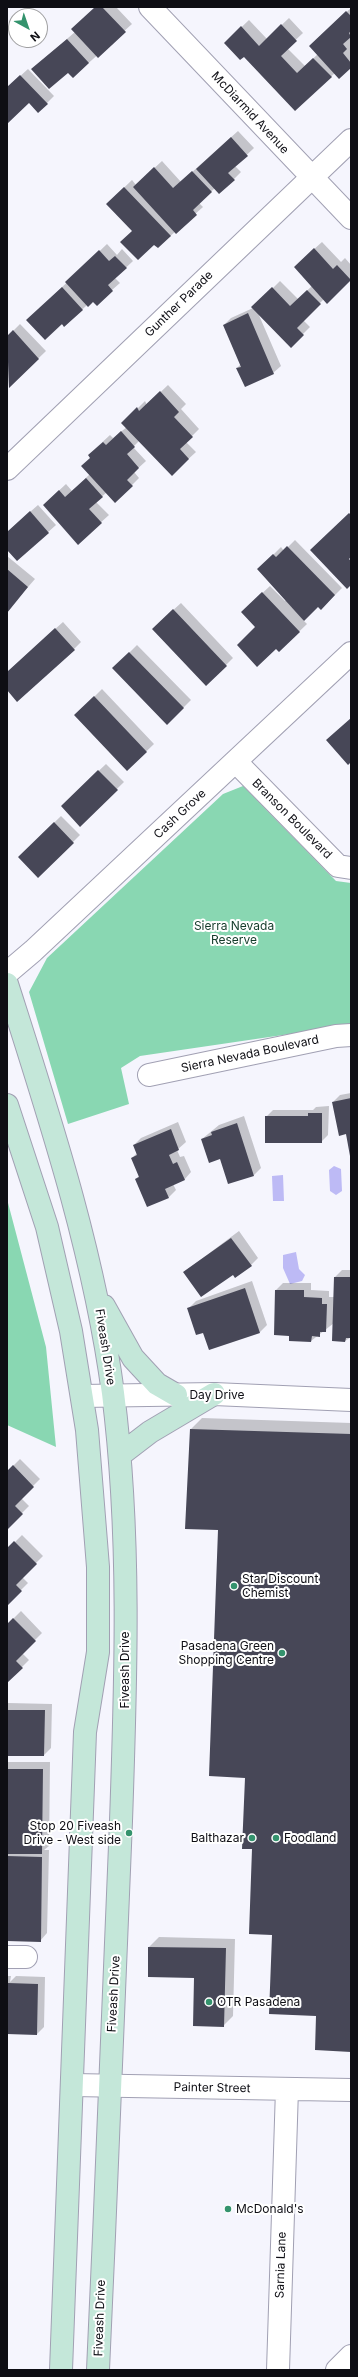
<!DOCTYPE html>
<html>
<head>
<meta charset="utf-8">
<style>
	body { margin:0 }
	#map { position:relative; width:358px; height:2377px; overflow:hidden; background:#f5f5fd; font-family:Inter,sans-serif }
	canvas { display:block }
	.frame { position:absolute; inset:0; border:8px solid #0e0e14; pointer-events:none }
	.north { position:absolute; left:8px; top:8px; width:40px; height:40px; box-sizing:border-box; background:#fff; border:1px solid #9f9fa1; border-radius:50%; rotate:140deg; font-size:11px; font-weight:700; line-height:16px; text-align:center; color:#0e0e14 }
	.north::after { content:''; display:block; margin:auto; width:14px; height:18px; background:#34936d; clip-path:polygon(50% 0,100% 100%,50% 72%,0 100%) }
</style>
</head>
<body>
<div id="map">
<canvas width="358" height="2377"></canvas>
<div class="frame"></div>
<div class="north">N</div>
</div>
<script>
const ctx = document.querySelector('canvas').getContext('2d');
ctx.lineJoin = 'round';
function fill(path, color) {
  ctx.fillStyle = color;
  ctx.fill(path, 'evenodd');
}
function stroke(path, color, width, dash) {
  ctx.strokeStyle = color;
  ctx.lineWidth = width;
  ctx.lineCap = dash ? 'butt' : 'round';
  ctx.setLineDash(dash || []);
  ctx.stroke(path);
}
function drawText(font, color, halo, rows, align = 'center') {
  ctx.font = font + ' Inter,sans-serif';
  ctx.lineWidth = 4;
  ctx.setLineDash([]);
  ctx.textBaseline = 'middle';
  ctx.strokeStyle = halo;
  ctx.fillStyle = color;
  for (const [text, x, y, turn = 0] of rows) {
    ctx.save();
    ctx.translate(x, y);
    ctx.rotate((+turn || 0) * Math.PI / 180);
    ctx.textAlign = isNaN(turn) ? turn : align;
    if (halo) ctx.strokeText(text, 0, 0);
    ctx.fillText(text, 0, 0);
    ctx.restore();
  }
}
fill(new Path2D(`
	M243,786L336,881L351,883V1025L140,1056L121,1068L129,1104L68,1124L29,992L47,958L223,794Z
	M7,1199L46,1347L56,1447L7,1425Z`), '#89d7b2');
fill(new Path2D(`
	M334,1166L341,1169L342,1191L336,1195L330,1191L329,1170Z
	M283,1175L284,1201H273L272,1176Z
	M296,1252L299,1269L305,1275L302,1281L290,1284L283,1268V1255Z`), '#bdbaf5');
fill(new Path2D(`
	M96,7H116L132,24L73,77L68,71L32,69L75,32Z
	M351,8V67L335,73L295,110L244,56L225,43L249,20L267,39L289,18L303,33L287,48L305,66L318,54L317,39Z
	M28,69L54,96L38,112L29,102L7,123V88Z
	M238,131L254,148L235,166L241,172L234,179L215,188L199,203L203,207L158,247L133,231L107,204L132,180L136,185L162,161L181,182Z
	M322,242L341,262L345,258L351,265V280L327,302L324,299L303,320L310,327L291,346L258,313L281,366L273,373L237,368L241,364L224,325L231,318L253,308L280,281L298,299L312,286L302,260Z
	M107,244L117,255L122,249L133,261L115,278L120,283L112,290L97,305L93,300L87,305L65,326L35,313Z
	M20,324L46,351L9,387L7,337Z
	M168,385L186,404L181,409L199,429L186,442L196,452L172,474L140,440L133,447L146,461L134,472L139,478L132,485L107,492L96,502L109,515L78,543L51,498L66,484L72,491L90,474L91,457L96,448L110,435L113,438L127,427L130,416L145,401L147,405Z
	M38,505L56,525L17,560L7,548V532Z
	M295,540L342,588L321,609L318,606L303,620L307,624L279,651L242,612L270,586L285,601L286,600L259,569L281,547L284,551Z
	M7,556L35,579L7,611Z
	M181,603L233,658L206,685L160,622Z
	M63,622L81,642L74,649L7,689V672Z
	M137,645L191,700L167,724L114,668Z
	M102,689L154,744L127,770L76,715Z
	M106,764L124,782L80,825L69,799Z
	M61,816L80,835L38,877L19,857Z
	M351,1093V1155L346,1133L333,1102L340,1095Z
	M329,1106L328,1135L321,1142L266,1117L273,1110H313L316,1107Z
	M244,1116L261,1168L254,1175L221,1158L202,1139L219,1125Z
	M178,1122L186,1142L177,1150L180,1157L184,1156L191,1172L184,1180L173,1184L176,1190L169,1197L136,1179L139,1176L132,1158L137,1153L134,1145L141,1138Z
	M239,1231L258,1258L251,1265L233,1273L184,1272Z
	M342,1270H351V1337L345,1341L334,1323L311,1341L290,1335L276,1290L283,1283H311V1290L329,1291V1297H334L335,1277Z
	M252,1281L267,1325L260,1332L209,1349L204,1332L189,1308L196,1301Z
	M202,1418L351,1423V2051L317,2015L273,1934L253,1848L219,1529L191,1429Z
	M20,1459L40,1479L21,1498L29,1506L7,1528V1472Z
	M22,1535L43,1556L22,1577L28,1583L7,1604V1550Z
	M21,1611L42,1633L22,1653L29,1660L7,1682V1625Z
	M8,1703L52,1704L51,1748L44,1755L7,1741Z
	M8,1762H50L49,1846L44,1850H49L47,1933L40,1941L7,1940Z
	M159,1937L235,1939L233,2016L223,2026L195,1977L149,1947Z
	M7,1976H11L10,1982L16,1976L45,1977L44,2027L37,2034L7,2030Z`), '#0003');
fill(new Path2D(`
	M95,7H102L126,32L98,58L71,29Z
	M346,11L351,16V31L349,33L351,37L343,44L347,49L343,53L351,63V68L339,79L309,46Z
	M281,24L297,41L281,56L297,73L313,58L332,77L295,111L244,57L240,60L224,43L241,26L259,46Z
	M67,39L89,63L73,78L68,73L49,89L31,69Z
	M20,75L48,104L38,113L29,103L7,124V87Z
	M231,137L248,156L228,173L235,180L219,194L196,169Z
	M154,167L173,188L192,171L212,192L193,210L197,215L176,234L133,187Z
	M124,187L171,236L158,248L154,245L138,260L120,242L132,231L106,204Z
	M314,248L333,269L337,265L351,280L327,304L294,267Z
	M99,250L109,261L115,256L127,268L108,285L113,291L97,306L93,302L88,307L65,282Z
	M62,287L83,310L64,327L62,324L45,340L26,320Z
	M272,287L290,306L307,290L321,304L297,328L304,335L291,348L251,307Z
	M248,313L274,374L245,387L236,368L241,367L223,325Z
	M13,330L39,359L9,388L7,336Z
	M160,391L179,412L174,417L193,437L180,449L189,459L172,476L121,423L137,407L139,411Z
	M121,431L135,447L127,454L139,468L127,480L133,486L115,503L81,466L90,458L88,455L103,442L106,445Z
	M86,478L103,497L89,509L102,523L78,545L43,505L59,490L65,497Z
	M30,511L49,533L17,561L7,550V532Z
	M349,513L351,515V557L349,559L351,561V585L347,589L310,550Z
	M287,546L335,595L321,610L318,607L304,621L257,569L273,554L276,557Z
	M7,569L28,587L7,613Z
	M262,592L300,632L279,652L276,649L257,667L237,645L255,627L241,612Z
	M173,609L227,666L206,686L152,629Z
	M55,628L75,650L17,702L7,690V672Z
	M129,652L184,708L167,725L112,668Z
	M94,696L147,752L127,771L74,715Z
	M351,718V762L348,765L326,740Z
	M98,770L118,790L80,827L61,806Z
	M54,822L74,843L38,878L18,857Z
	M351,1098V1156H350L346,1134L339,1136L332,1102Z
	M308,1113H322V1143H265V1116H308Z
	M237,1123L254,1176L228,1184L220,1159L209,1163L201,1139L212,1135L211,1132Z
	M171,1129L179,1150L169,1155L173,1164L177,1162L185,1180L165,1189L169,1198L147,1207L135,1179L139,1177L131,1158L137,1155L133,1145Z
	M231,1238L252,1266L235,1278L233,1275L201,1297L183,1272Z
	M334,1277H351V1338H346L345,1342L332,1341Z
	M245,1288L260,1333L209,1350L203,1333L196,1335L187,1308Z
	M275,1290H304V1297L322,1298V1304H327L326,1332H320V1337L312,1336L311,1342L289,1341V1336L274,1335Z
	M190,1429L351,1434V2052L315,2050L316,2016L269,2014L272,1935L249,1934L252,1849H242L245,1778L209,1776L218,1530L185,1529Z
	M13,1465L34,1487L15,1506L23,1514L7,1530V1471Z
	M14,1541L37,1564L16,1585L22,1591L7,1606V1548Z
	M13,1618L36,1641L16,1661L23,1668L7,1683V1624Z
	M7,1710H45L44,1756H8Z
	M7,1769H43L42,1854H7Z
	M7,1856L42,1857L41,1942L7,1941Z
	M148,1947L226,1948L224,2027L193,2026L194,1978L148,1977Z
	M8,1983L38,1984L37,2035L7,2034Z`), '#474757');
const street = new Path2D(`
	M150,7L351,218
	M7,469L351,140
	M236,762L338,866L351,868
	M7,973L33,951L351,653
	M149,1075L336,1036L351,1035
	M82,1396L214,1394L351,1400
	M7,1957H26
	M73,2085L351,2090
	M278,2370L287,2089
	M337,2370L351,2356`);
const secondary = new Path2D(`
	M7,984C50,1119 94,1252 113,1393C131,1535 126,1678 121,1821C115,2004 106,2187 98,2370
	M7,1105L47,1227L71,1331L87,1430L98,1567V1652L85,1732L84,1759L61,2370
	M104,1306L133,1358L157,1384L176,1395
	M120,1455L150,1432L214,1394`);
stroke(street, '#a1a0b3', 24);
stroke(secondary, '#a1a0b3', 24);
stroke(street, '#fff', 22);
stroke(secondary, '#c4e7d9', 22);
for (const [x, y, r, color] of [
	[234,1586,4,"#34936d"],
	[282,1653,4,"#34936d"],
	[129,1833,4,"#34936d"],
	[252,1838,4,"#34936d"],
	[276,1838,4,"#34936d"],
	[209,2002,4,"#34936d"],
	[228,2209,4,"#34936d"]
]) {
  const dot = new Path2D();
  dot.arc(x, y, r, 0, 2 * Math.PI);
  ctx.fillStyle = color;
  ctx.fill(dot);
  stroke(dot, '#fff', 1.5);
}
drawText('12px', '#0e0e14', '#fff', [
	["McDiarmid Avenue",250,113,47],
	["Gunther Parade",179,304,-44],
	["Cash Grove",180,814,-43],
	["Branson Boulevard",292,819,45],
	["Sierra Nevada Boulevard",250,1054,-12],
	["Fiveash Drive",105,1347,81],
	["Day Drive",217,1395],
	["Fiveash Drive",125,1670,-90],
	["Fiveash Drive",114,1994,-87],
	["Painter Street",212,2088,1],
	["Sarnia Lane",281,2265,-88],
	["Fiveash Drive",100,2318,-88]
]);
drawText('12px', '#143b2a', '#fff', [
	["Sierra Nevada",234,926],
	["Reserve",234,940]
]);
drawText('12px', '#0e0e14', '#fff', [
	["Star Discount",242,1579],
	["Chemist",242,1593],
	["Pasadena Green",274,1646,"right"],
	["Shopping Centre",274,1660,"right"],
	["Stop 20 Fiveash",121,1826,"right"],
	["Drive - West side",121,1840,"right"],
	["Balthazar",244,1838,"right"],
	["Foodland",284,1838],
	["OTR Pasadena",217,2002],
	["McDonald's",236,2209]
], 'left');
</script>
</body>
</html>
